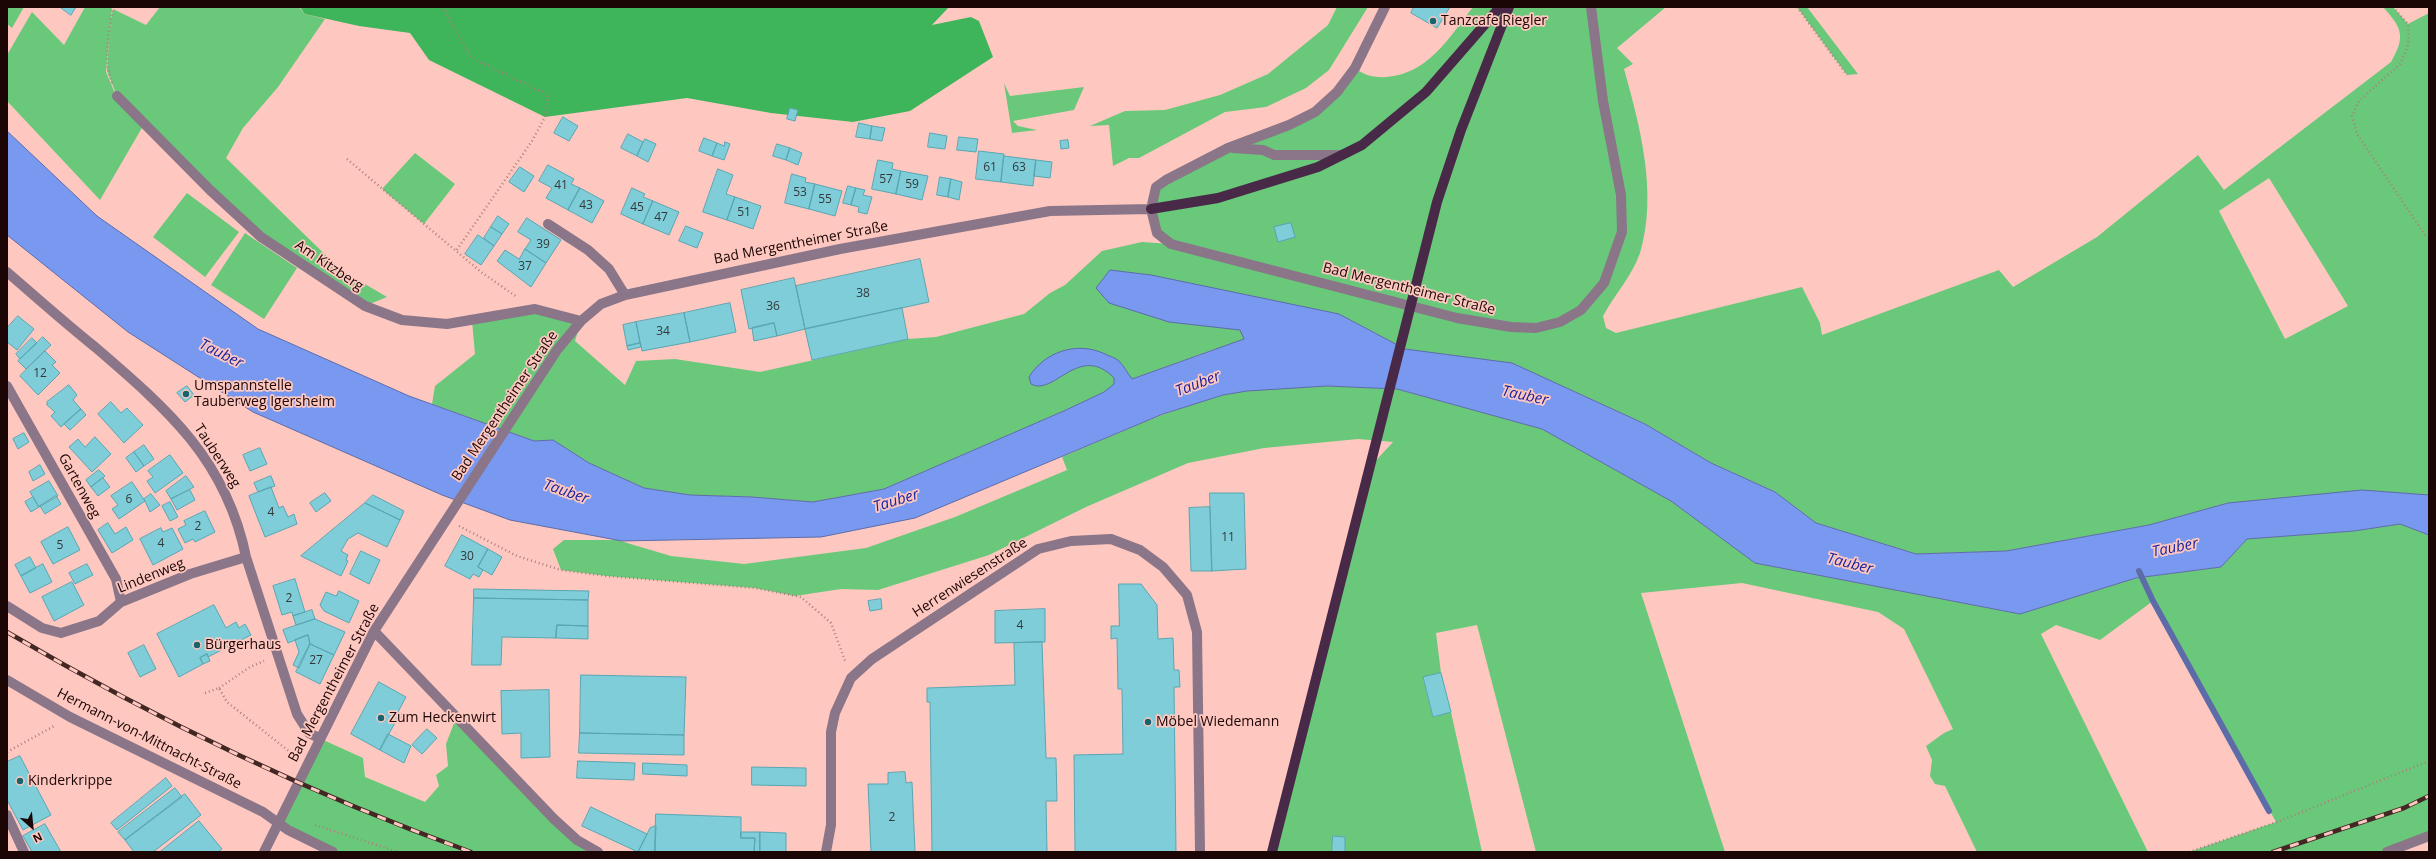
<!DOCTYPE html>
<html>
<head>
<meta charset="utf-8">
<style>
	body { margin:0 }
	#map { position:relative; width:2436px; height:859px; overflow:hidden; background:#fec8c0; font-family:"Open Sans",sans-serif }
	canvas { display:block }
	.frame { position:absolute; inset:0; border:8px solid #1c0605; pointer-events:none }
	.north { position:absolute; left:12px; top:807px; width:40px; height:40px; -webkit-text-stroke:3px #fec8c0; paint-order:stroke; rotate:153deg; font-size:11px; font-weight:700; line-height:16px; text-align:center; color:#1c0605 }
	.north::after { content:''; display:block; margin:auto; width:14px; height:18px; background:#1c0605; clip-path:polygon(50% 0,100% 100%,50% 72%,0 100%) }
</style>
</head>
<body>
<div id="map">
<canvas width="2436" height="859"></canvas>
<div class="frame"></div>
<div class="north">N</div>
</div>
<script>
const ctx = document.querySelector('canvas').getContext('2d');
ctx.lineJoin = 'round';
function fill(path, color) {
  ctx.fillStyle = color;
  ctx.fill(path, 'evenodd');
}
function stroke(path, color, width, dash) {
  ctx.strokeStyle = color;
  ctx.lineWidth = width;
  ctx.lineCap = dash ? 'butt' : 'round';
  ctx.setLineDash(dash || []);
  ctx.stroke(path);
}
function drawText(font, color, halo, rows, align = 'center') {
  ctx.font = font + ' "Open Sans",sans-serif';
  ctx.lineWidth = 3.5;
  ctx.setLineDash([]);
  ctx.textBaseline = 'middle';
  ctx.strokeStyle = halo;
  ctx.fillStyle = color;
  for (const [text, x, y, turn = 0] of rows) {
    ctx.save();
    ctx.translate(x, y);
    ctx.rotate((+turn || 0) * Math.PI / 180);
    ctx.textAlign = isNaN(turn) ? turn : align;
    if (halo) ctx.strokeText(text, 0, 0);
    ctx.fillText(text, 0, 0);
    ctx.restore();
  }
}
fill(new Path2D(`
	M7,7H24L12,28L7,24Z
	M85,7H112L106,72L117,98L143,126L100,200L7,101V55L32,12L64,45Z
	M160,7H299L305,14L325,19L278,87L243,128L226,158L341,270L387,297L365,306L261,237L117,96L107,71L110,25L113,9L146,25Z
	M1337,7H1368L1329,70L1306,88L1266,107L1225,112L1139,158H1129L1113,166L1109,125L1090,126L1125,111L1165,110L1220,95L1268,74L1328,25Z
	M1473,7H1666L1617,48L1633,64L1624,69C1640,126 1658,193 1640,253C1632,276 1615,294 1603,316L1606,328L1616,333L1802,287L1820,323L1822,335L1999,270L2013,287L2097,237L2198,155L2224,190L2391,62C2406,36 2402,28 2383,7H2393L2408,24L2429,13V495L2228,503L2149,525L2006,551L1916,554L1816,523L1775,492L1711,463L1645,424L1569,389L1405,349L1339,314L1225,357L1215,349L1132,379L1066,410L884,489L813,502L752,497L690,495L644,488L589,463L553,440L534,441L432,404L435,386L475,354L472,321L535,309L581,321L575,341L625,385L636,361L675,359L760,372L908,339L936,337L1024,314L1050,293L1065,285L1102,251L1142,242L1171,244L1157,233L1156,187L1315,112L1355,68C1363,75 1375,78 1386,77C1428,74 1449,38 1473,7ZM2269,178L2348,306L2285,339L2219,211Z
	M1797,7H1807L1858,74L1847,75Z
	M1004,83L1010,96L1084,87L1074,110L1013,121L1018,126L1037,130L1012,133Z
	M415,153L455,184L424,224L382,189Z
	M187,193L239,232L205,277L153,237Z
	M245,233L297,268L264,319L211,285Z
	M1327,386L1397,389L1542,429L1671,501L1755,563L2020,614L2136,578L2221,567L2247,539L2354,531L2400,524L2429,535V836L2387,852H2189L2276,822L2153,601L2100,640L2056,625L2041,634L2148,852H1977L1945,786L1935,784L1930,776L1932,760L1926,746L1944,733L1953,729L1904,629L1878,612L1742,583L1641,593L1725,852H1536L1477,625L1436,633L1441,673L1423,678L1433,717L1451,712L1482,852H1345V837L1333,836L1332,852H1272L1369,468L1393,442L1358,439L1264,448L1188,463L1086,507L989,555L878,590L841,589L795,596L755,588L607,576L561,570L553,549L564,540H617L671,556L744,564L866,548L955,517L1067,470L1062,457C1115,435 1168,409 1224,395C1257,387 1293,388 1327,386Z
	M456,718L554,819L598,852H333L278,823L319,738L363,758L365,777L425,802L439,786L436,775L448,766L446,744Z`), '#69c87a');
fill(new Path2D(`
	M300,7H949L932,25L971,17L979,21L993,57L910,111L853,122L771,113L687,98L545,117L429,60L410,33L359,26L305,14Z`), '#3eb55a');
const water = new Path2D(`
	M7,131L97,216L258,329L409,396L534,441L553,440L589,463L644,488L690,495L752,497L813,502L884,489L1066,410L1104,392L1114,384V378C1079,342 1054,397 1031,384L1029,377C1045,351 1078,341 1105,354C1109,356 1116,358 1119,361C1124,366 1128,374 1132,379L1244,339L1240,330L1169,322L1109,303L1096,288L1110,270L1151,275L1339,314L1405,349L1512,363L1645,424L1711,463L1775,492L1816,523L1916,554L2006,551L2149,525L2228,503L2362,490L2429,495V535L2400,524L2354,531L2247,539L2221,567L2136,578L2020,614L1755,563L1671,501L1542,429L1397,389L1327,386L1247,391L1223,395L1163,414L915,518L821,537L622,541L510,520L442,495L253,412L128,332L7,235Z`);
fill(water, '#7998ef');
stroke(water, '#5d6ca9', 1);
stroke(new Path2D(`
	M2139,571L2153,601L2269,811`), '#5d6ca9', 6);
const building = new Path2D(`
	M60,7H76L71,15Z
	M1414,7H1450L1437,28L1411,13Z
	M790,108L798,110L795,121L787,119Z
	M563,117L578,126L569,141L554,133Z
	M859,123L872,126L870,139L856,137Z
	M872,126L885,128L882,141L870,139Z
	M930,133L947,136L945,149L928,147Z
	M628,134L643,142L637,156L621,148Z
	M959,137L978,139L976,152L957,150Z
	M704,138L717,143L712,156L699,151Z
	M645,139L656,144L648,162L637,156Z
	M1068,140L1069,148L1061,149L1060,141Z
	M725,142L730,144L724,160L712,156L717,143L724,146Z
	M777,144L790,148L786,160L773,156Z
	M790,148L802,153L798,165L786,160Z
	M979,151L1004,154L1001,182L976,179Z
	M1004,156L1036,160L1033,186L1001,182Z
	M878,160L893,163L892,169L901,171L896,194L872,189Z
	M1036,160L1052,162L1050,178L1034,176Z
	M548,165L574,179L571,184L580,188L568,210L546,198L552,188L539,181Z
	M520,167L534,176L524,192L509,182Z
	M718,169L733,175L726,194L735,197L727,220L703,212Z
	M901,171L928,176L922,200L896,194Z
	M792,174L806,178L805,182L815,184L809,209L785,203Z
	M940,177L951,179L948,197L937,195Z
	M951,179L962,182L959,200L948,197Z
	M815,184L842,191L835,216L809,209Z
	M848,186L856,188L851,205L843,203Z
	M580,188L604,201L592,223L568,210Z
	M632,188L645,194L643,197L653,201L643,224L621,214Z
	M856,188L865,190L863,195L872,197L867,214L858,212L859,207L851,205Z
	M735,197L761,206L753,229L727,220Z
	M653,201L679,212L669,235L643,224Z
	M498,216L509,224L502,234L491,227Z
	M527,218L561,240L546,263L525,249L531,240L518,232Z
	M1291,223L1295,237L1278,242L1274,227Z
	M686,226L703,233L697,248L679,241Z
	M491,227L502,234L494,246L484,238Z
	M478,235L494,246L481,265L465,254Z
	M525,249L546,263L531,287L497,261L505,250L519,259Z
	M920,259L929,302L805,329L796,286Z
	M794,278L805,329L777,336L774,323L749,329L741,290Z
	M730,303L736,332L690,342L684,313Z
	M902,308L908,339L812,360L805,329Z
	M684,313L690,342L642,351L636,322Z
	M18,316L34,329L17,350L7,342V328Z
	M636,322L640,343L627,346L623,325Z
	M774,323L777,336L754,341L752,328Z
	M43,337L51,345L26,369L18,361Z
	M32,338L37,343L20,359L16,354Z
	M640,343L641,347L628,350L627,346Z
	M45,351L56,362L52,365L60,373L38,395L20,376Z
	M69,385L77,395L73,400L81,409L61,427L51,416L55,412L47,405V402Z
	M187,386L194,395L185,402L177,393Z
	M111,402L121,413L127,408L143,425L124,443L98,414Z
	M81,409L86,415L70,430L64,424Z
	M24,433L29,442L18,449L13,439Z
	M95,437L111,454L92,472L69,447L78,439L85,447Z
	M144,445L154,459L144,466L134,452Z
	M260,448L267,464L250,471L243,455Z
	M134,452L144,466L136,472L126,458Z
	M170,455L183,473L155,493L147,481L153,477L148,471Z
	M40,465L45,474L33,481L29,472Z
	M99,470L105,476L91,487L86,480Z
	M186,476L194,487L171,499L166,491Z
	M271,476L275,486L258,492L254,483Z
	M103,478L110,487L98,496L91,487Z
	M49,481L58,496L39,507L30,492Z
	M132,482L145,501L119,519L112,509L118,505L111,496Z
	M271,487L279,508L283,506L288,517L294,514L297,524L265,537L249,496Z
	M190,490L195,500L177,510L171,499Z
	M325,493L331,501L316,512L310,503Z
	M1210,493H1244L1246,569L1212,571Z
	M151,494L160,505L150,512L144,499Z
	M373,495L404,511L400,520L365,503Z
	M56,496L61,504L45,514L40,506Z
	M33,497L39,507L31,512L25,502Z
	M170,502L178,517L170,521L162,506Z
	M365,503L400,520L387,547L358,533L348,539L341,551L348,555L346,560L348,561L341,576L301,556Z
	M1210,507L1212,571H1191L1189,508Z
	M205,511L215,532L195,542L193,539L185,543L178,529L186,525L184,521Z
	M108,523L115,534L126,527L133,540L112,553L98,530Z
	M68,527L80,550L53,564L41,542Z
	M161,528L163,532L172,528L183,549L153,565L140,539Z
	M462,535L488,549L478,567L483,570L479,577L473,574L470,579L445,566Z
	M488,549L502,557L492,575L478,567Z
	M361,551L380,560L369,584L350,574Z
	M30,557L36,568L21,576L15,565Z
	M43,564L52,582L30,593L21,576Z
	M87,564L93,575L75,584L69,573Z
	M295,579L305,612L293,616L292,612L282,615L273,586Z
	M72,582L84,605L54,621L42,597Z
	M1119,584H1141L1157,605L1158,639L1173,638L1174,670H1179L1180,687H1174L1176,852H1075L1074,755L1123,754L1122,689H1118L1117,638L1111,639V626H1119Z
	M474,589L589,591L588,600L474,598Z
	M339,591L359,601L349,623L324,611L320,605L326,592L336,596Z
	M474,598L588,600V626L557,625L556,638L502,637L501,665H472Z
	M881,599L882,609L870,611L868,601Z
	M214,605L226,628L236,622L239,628L245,624L251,635L208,657L207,654L200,658L203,664L179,677L157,634Z
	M1045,609V642L995,643V611Z
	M312,610L315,619L296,625L293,616Z
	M315,619L345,632L334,655L310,644L308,635L288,643L283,630Z
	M557,625L588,626V639L556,638Z
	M308,635L310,644L299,668L293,665L299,652L295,640Z
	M1042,642L1046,758H1056L1057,801H1046L1047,852H932L930,702H927V688L1015,685L1014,643Z
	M310,644L334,655L320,684L296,672Z
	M144,645L156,669L140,677L128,653Z
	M207,654L210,661L203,664L200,658Z
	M1441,673L1451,712L1433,717L1423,677Z
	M581,675L686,677L684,735L580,733Z
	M379,682L406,697L398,712L403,715L399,722L396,721L380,750L351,734Z
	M549,690L550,757L521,758V733L502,734L501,691Z
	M427,729L437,738L422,754L412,745Z
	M580,733L684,735V755L579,753Z
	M388,734L411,746L404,763L380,750Z
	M20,756L51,815L23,830L7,800V762Z
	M578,761L635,763L634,780L577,778Z
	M643,763L687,765V776L643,774Z
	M752,767L806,768V786L752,785Z
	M905,772L906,783L912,782L915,852H871L868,784H888V773Z
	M166,778L172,786L117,830L111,823Z
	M175,788L182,797L125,840L118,832Z
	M185,794L201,815L153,852H134L125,840Z
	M591,807L647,834L638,852L582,826Z
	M656,814L741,817V838H755L754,852H655Z
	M199,821L222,849L218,852H160Z
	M45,824L61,852H32L23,836Z
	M656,826L655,852H638L650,828Z
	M741,832H760V852H754L755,838H741Z
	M760,832L786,833V852H760Z
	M1333,836L1345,837V852H1332Z`);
fill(building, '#7ecdd9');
stroke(building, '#57a6b2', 1);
stroke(new Path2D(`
	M443,7L472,58L548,95L545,117L532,141L456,251
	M1797,7L1847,75
	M2393,7L2408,24L2409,40L2406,51L2400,64L2359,101L2352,116L2357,134L2427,238
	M112,83C103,60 109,31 113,7
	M347,159L481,272L517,297
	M459,526L517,556L561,570L607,576L755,588L801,597L831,623L846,663
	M219,688L250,667L264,661
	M205,693L219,688L227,702L295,756
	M7,752L56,725
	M315,825L398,852
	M2189,852L2277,822L2429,761`), '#ac817c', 2.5, [1, 3]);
stroke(new Path2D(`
	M1385,7L1355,68L1337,92L1315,112L1289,125L1228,148L1166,180L1156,187L1151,209L1157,233L1171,244L1457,318L1511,327L1536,328L1560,322L1581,310L1604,283L1622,232L1621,195L1603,101L1591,7
	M117,96L210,190L261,237L365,306L402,320L447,324L535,309L581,321
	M1233,148L1263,150L1274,155H1342
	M548,224L588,250L609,269L625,295
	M7,272C36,297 65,323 95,347C167,409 226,459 246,557L297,714L309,733L319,738
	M7,386L116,579L121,602
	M7,606L42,628L61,633L99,621L121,602L190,574L246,557
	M374,631L554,819L577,840L598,852
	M7,680L70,717L263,812L288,830L333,852
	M7,815L24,852
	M264,852L374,631L557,350L581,321L601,304L625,295L840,249L1050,211L1151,209
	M826,852L831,825V732L835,713L851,678L872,659L1038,549L1071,541L1111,539L1140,550L1163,567L1187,595L1197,632L1200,852
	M2387,852L2429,836`), '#8a7688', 10);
stroke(new Path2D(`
	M1151,209L1218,198L1318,167L1362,145L1426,92L1500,7
	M1272,852L1437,202L1461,130L1509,7`), '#492948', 10);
const rail = new Path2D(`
	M7,632C155,719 310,794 471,852
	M2273,852L2404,808L2429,796`);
stroke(rail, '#422724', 4.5);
stroke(rail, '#fec8c0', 3, [9]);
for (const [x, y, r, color] of [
	[1433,21,4,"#18646e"],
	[186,394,4,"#18646e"],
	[197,645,4,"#18646e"],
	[381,718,4,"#18646e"],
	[1148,722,4,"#18646e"],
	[20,781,4,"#18646e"]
]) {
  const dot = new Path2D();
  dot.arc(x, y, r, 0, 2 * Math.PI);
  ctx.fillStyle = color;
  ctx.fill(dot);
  stroke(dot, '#fec8c0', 1.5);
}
drawText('12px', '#34383a', null, [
	["61",990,168],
	["63",1019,168],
	["57",886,180],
	["59",912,185],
	["41",561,186],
	["53",800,193],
	["55",825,200],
	["43",586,206],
	["45",637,208],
	["51",744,213],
	["47",661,218],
	["39",543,245],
	["37",525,267],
	["38",863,294],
	["36",773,307],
	["34",663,332],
	["12",40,374],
	["6",129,500],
	["4",271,513],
	["2",198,527],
	["11",1228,538],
	["4",161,544],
	["5",60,546],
	["30",467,557],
	["2",289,599],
	["4",1020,626],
	["27",316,661],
	["2",892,818]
]);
drawText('14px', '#1c0605', '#fec8c0', [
	["Tanzcafe Riegler",1441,21],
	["Umspannstelle",194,386],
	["Tauberweg Igersheim",194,402],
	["Bürgerhaus",205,645],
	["Zum Heckenwirt",389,718],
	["Möbel Wiedemann",1156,722],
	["Kinderkrippe",28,781]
], 'left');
drawText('14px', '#1c0605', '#fec8c0', [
	["Bad Mergentheimer Straße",801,243,-11],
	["Am Kitzberg",329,266,34],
	["Bad Mergentheimer Straße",1409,289,14],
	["Bad Mergentheimer Straße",505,406,-56],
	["Tauberweg",217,456,57],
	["Gartenweg",79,486,61],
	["Lindenweg",151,576,-22],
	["Herrenwiesenstraße",970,578,-33],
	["Bad Mergentheimer Straße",334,683,-62],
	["Hermann-von-Mittnacht-Straße",149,739,27]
]);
drawText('italic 15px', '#1824a2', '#fec8c0', [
	["Tauber",221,354,26],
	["Tauber",1198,384,-21],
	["Tauber",1525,396,12],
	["Tauber",566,492,19],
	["Tauber",896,501,-17],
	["Tauber",2175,548,-11],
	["Tauber",1850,564,14]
]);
</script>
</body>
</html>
